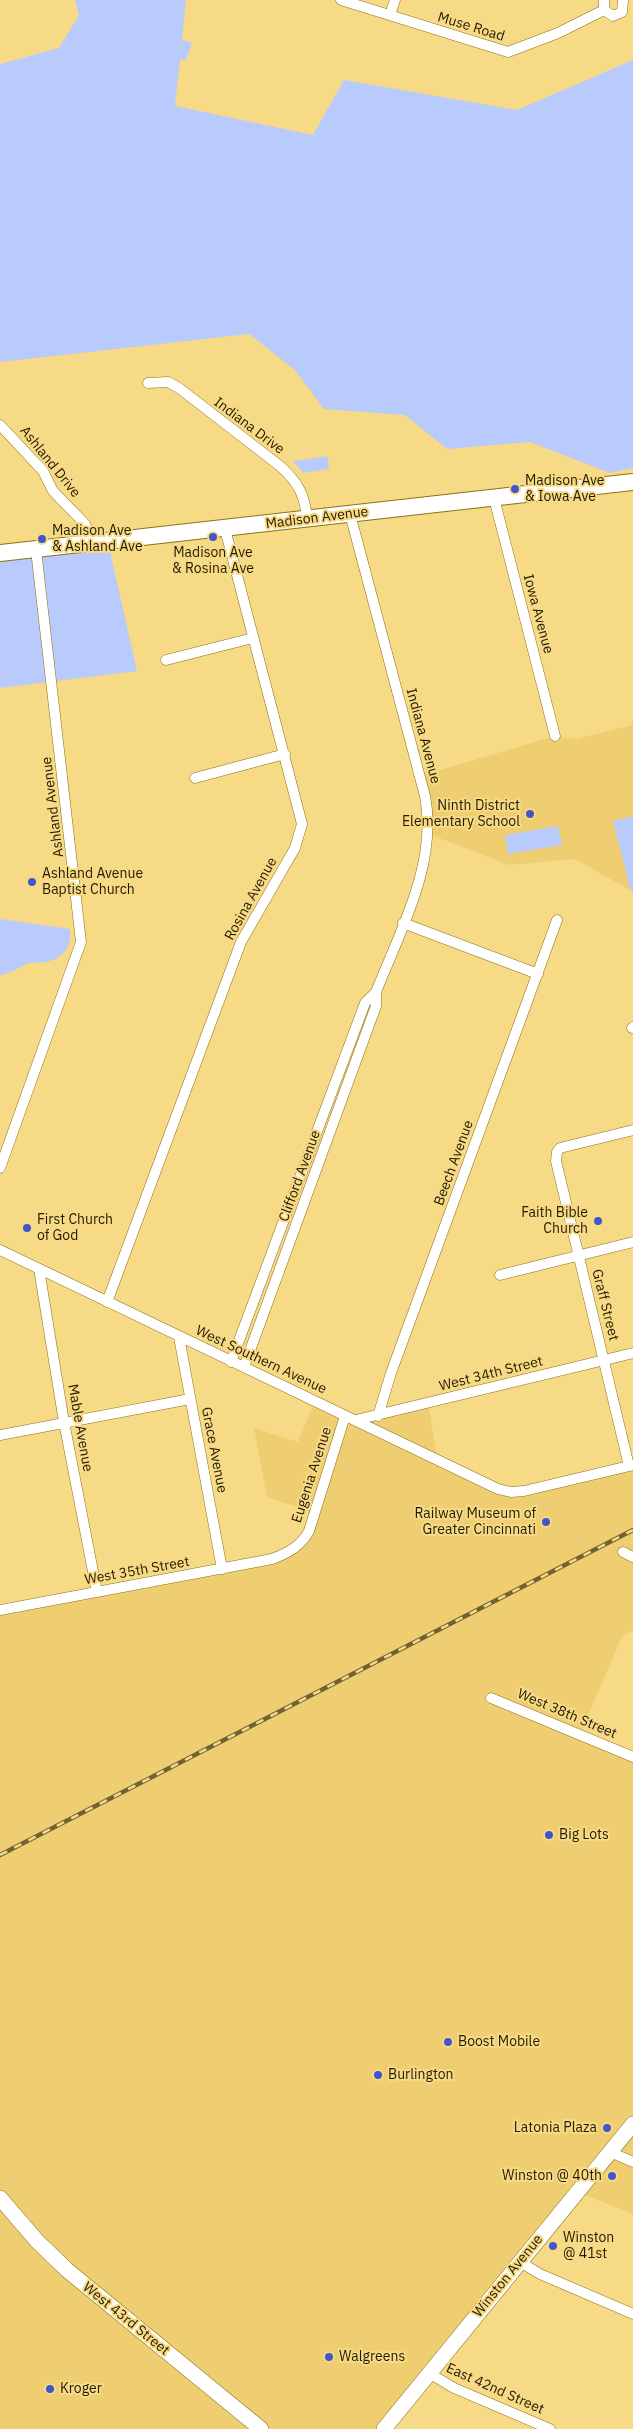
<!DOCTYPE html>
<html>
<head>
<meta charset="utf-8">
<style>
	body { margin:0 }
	canvas { display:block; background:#f7da86 }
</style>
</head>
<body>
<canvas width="633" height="2429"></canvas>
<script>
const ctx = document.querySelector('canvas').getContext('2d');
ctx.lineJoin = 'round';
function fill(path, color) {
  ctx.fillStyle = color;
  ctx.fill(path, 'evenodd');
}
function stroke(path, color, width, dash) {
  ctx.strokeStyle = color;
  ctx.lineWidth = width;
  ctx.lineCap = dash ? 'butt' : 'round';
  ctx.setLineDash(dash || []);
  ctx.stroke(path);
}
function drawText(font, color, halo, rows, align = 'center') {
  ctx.font = font + ' "IBM Plex Sans",sans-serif';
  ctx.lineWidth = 4;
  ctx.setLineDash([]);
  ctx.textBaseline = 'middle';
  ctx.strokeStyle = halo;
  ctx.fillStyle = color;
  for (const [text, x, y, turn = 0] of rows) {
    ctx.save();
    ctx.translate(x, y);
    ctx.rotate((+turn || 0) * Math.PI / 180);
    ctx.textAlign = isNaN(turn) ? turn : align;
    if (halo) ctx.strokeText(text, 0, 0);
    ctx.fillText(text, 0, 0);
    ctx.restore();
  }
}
fill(new Path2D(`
	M633,725V892L575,859L509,865L439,838L428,831L420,776L555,736L576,739Z
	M315,1401L356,1420L428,1404L438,1461L511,1492L633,1465V1626L631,1631L621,1638L585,1723L582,1735L633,1757V2214L577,2192L384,2429H0V1610L292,1550L315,1513L267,1497L254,1428L298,1442Z`), '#eece71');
fill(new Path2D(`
	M75,0H186L182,40L192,43L186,60L180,59L175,106L313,135L344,80L517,110L633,60V468L610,473L530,442L447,449L405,415L324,409L295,370L249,334L0,362V64L59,48L79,15Z
	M328,456L329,469L303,473L293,461Z
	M109,547L137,671L0,688V560Z
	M633,816V891L631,892L613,821Z
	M558,826L562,845L508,854L505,835Z
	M0,919L70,929C72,947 63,959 45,962C39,963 34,962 29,963C18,967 13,973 0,975Z`), '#b9cafd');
const street = new Path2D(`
	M341,0L508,52L558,33L604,10
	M604,0V10L613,16L622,12L623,0
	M390,15L395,0
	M148,383L168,382L179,388L280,466C298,482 305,495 307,519
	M0,425L43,471L53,491L85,524L93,543
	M494,498L555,736
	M166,660L253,638
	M195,778L285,754
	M403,923L538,974
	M632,1028L633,1027
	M0,1168L81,942L36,550
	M0,1250L498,1489L511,1492L524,1491L633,1465
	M39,1269L64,1422L97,1592
	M500,1275L633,1242
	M107,1302L241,942L295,848L302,824L225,529
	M179,1337L222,1569
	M231,1362L365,1003L376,992
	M244,1367L376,1006V992C400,931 438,863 425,796L350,514
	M378,1416L391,1373L557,920
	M356,1420L633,1353
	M0,1435L190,1399
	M629,1466L556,1161L557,1152L560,1148L633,1130
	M623,1552L633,1557
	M0,1610L272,1559C288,1553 301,1546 309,1531L345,1416
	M491,1698L633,1757
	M610,2152L633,2162
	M520,2262L540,2274L633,2314
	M429,2373L454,2388L550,2429`);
const secondary = new Path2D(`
	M0,2198L37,2241L67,2270L261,2429
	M384,2429L633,2124`);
const primary = new Path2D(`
	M0,553L633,482`);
stroke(street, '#8d7214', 11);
stroke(secondary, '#8d7214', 16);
stroke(primary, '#8d7214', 18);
stroke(street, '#fff', 10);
stroke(secondary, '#fff', 15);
stroke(primary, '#fff', 16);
const rail = new Path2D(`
	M0,1855L633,1530`);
stroke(rail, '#726233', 4.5);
stroke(rail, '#f7da86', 2.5, [8]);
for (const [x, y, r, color] of [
	[515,489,5,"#4256c9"],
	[213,537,5,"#4256c9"],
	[42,539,5,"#4256c9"],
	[530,814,5,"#4256c9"],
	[32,882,5,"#4256c9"],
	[598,1221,5,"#4256c9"],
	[27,1228,5,"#4256c9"],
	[546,1522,5,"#4256c9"],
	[549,1835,5,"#4256c9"],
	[448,2042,5,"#4256c9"],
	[378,2075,5,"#4256c9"],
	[607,2128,5,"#4256c9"],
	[612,2176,5,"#4256c9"],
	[553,2246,5,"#4256c9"],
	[329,2357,5,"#4256c9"],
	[50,2389,5,"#4256c9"]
]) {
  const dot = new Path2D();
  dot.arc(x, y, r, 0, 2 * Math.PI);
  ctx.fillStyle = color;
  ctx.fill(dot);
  stroke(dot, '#f7da86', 2);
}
drawText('14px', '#231a01', '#f7da86', [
	["Muse Road",471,27,17],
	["Indiana Drive",249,426,37],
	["Ashland Drive",50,462,51],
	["Madison Avenue",317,518,-7],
	["Iowa Avenue",538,614,75],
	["Indiana Avenue",423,736,75],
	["Ashland Avenue",53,807,-97],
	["Rosina Avenue",251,899,-61],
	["Beech Avenue",454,1163,-70],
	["Clifford Avenue",300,1176,-70],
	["Graff Street",605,1305,76],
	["West Southern Avenue",261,1360,25],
	["West 34th Street",491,1374,-14],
	["Mable Avenue",80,1428,80],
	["Grace Avenue",214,1450,79],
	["Eugenia Avenue",312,1475,-72],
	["West 35th Street",137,1571,-10],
	["West 38th Street",567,1714,23],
	["Winston Avenue",508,2276,-51],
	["West 43rd Street",126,2319,39],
	["East 42nd Street",495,2389,24]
]);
drawText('14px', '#231a01', '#f7da86', [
	["Madison Ave",525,481],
	["& Iowa Ave",525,497],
	["Madison Ave",52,531],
	["& Ashland Ave",52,547],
	["Madison Ave",213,553,"center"],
	["& Rosina Ave",213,569,"center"],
	["Ninth District",520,806,"right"],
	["Elementary School",520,822,"right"],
	["Ashland Avenue",42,874],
	["Baptist Church",42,890],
	["Faith Bible",588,1213,"right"],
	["Church",588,1229,"right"],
	["First Church",37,1220],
	["of God",37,1236],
	["Railway Museum of",536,1514,"right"],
	["Greater Cincinnati",536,1530,"right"],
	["Big Lots",559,1835],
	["Boost Mobile",458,2042],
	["Burlington",388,2075],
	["Latonia Plaza",597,2128,"right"],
	["Winston @ 40th",602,2176,"right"],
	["Winston",563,2238],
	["@ 41st",563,2254],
	["Walgreens",339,2357],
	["Kroger",60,2389]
], 'left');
</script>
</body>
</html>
